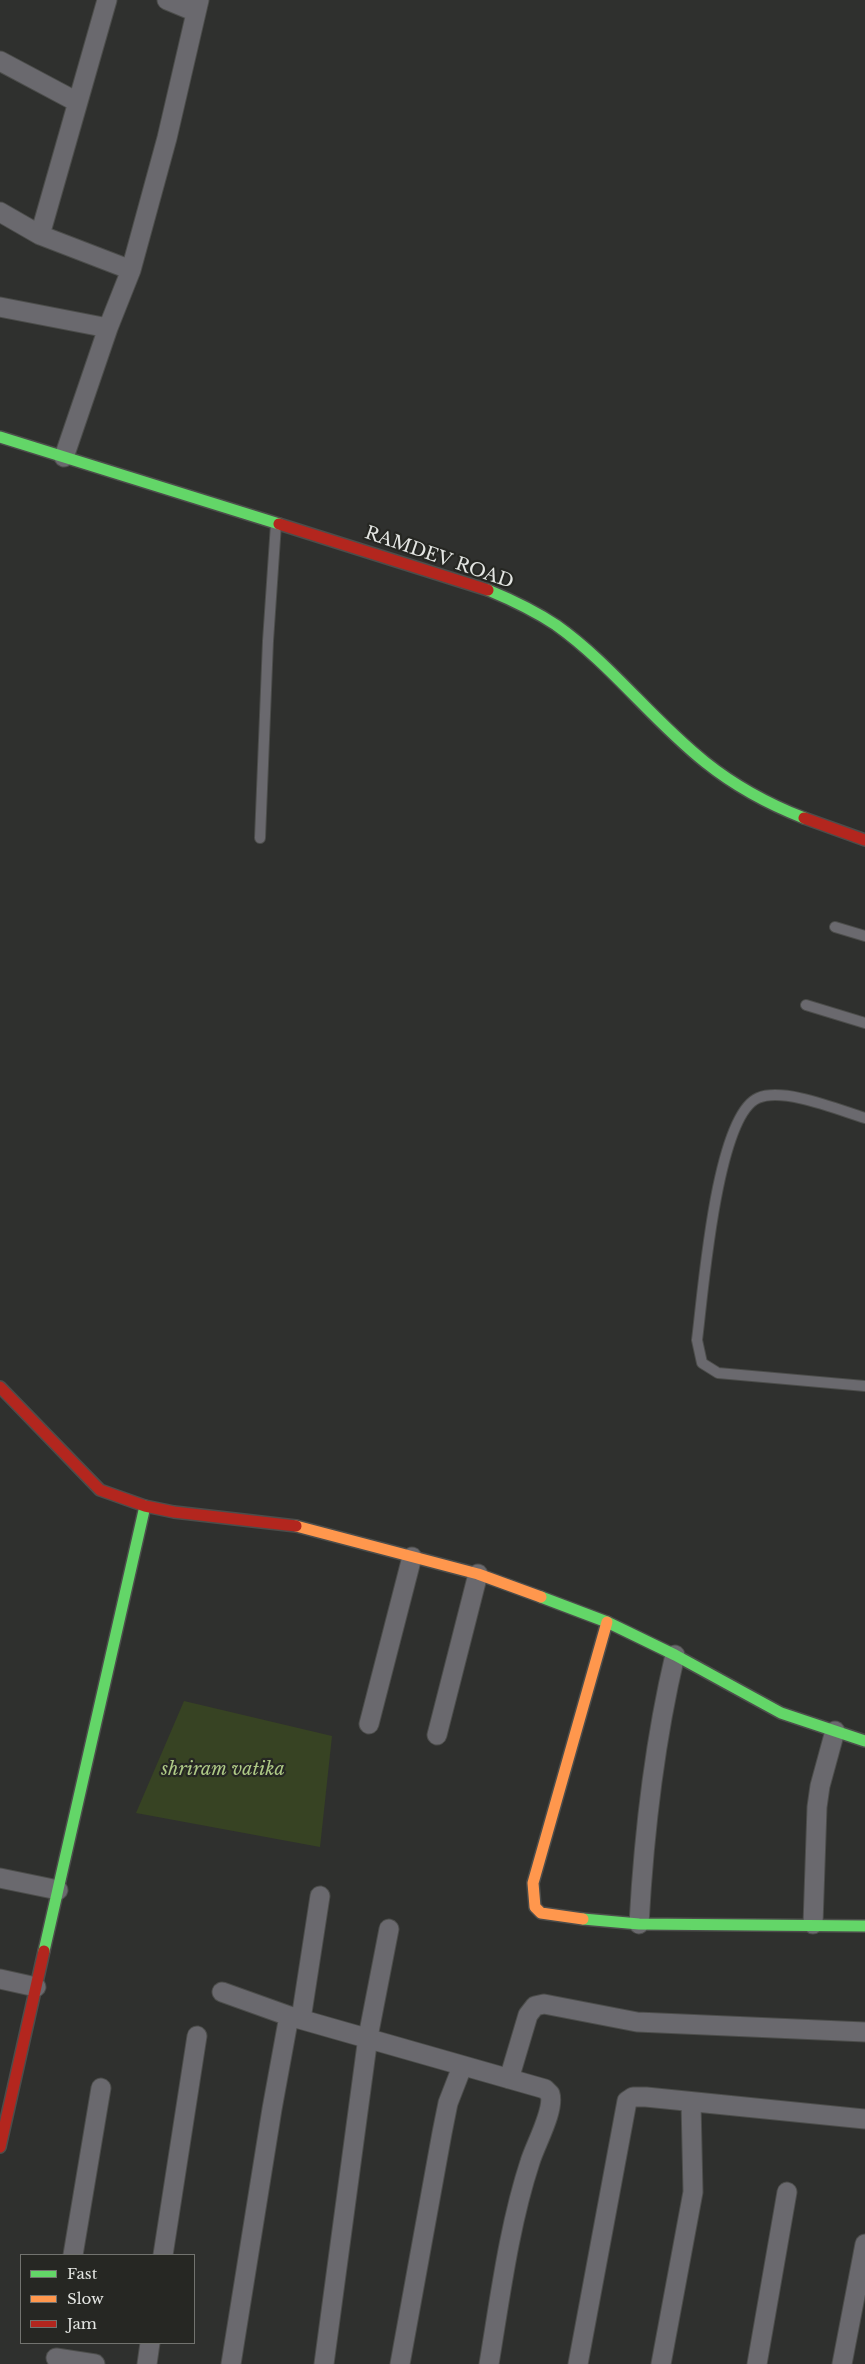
<!DOCTYPE html>
<html>
<head>
<meta charset="utf-8">
<style>
	body { margin:0 }
	#map { position:relative; width:865px; height:2364px; overflow:hidden; background:#2f302e; font-family:"Libre Baskerville",serif }
	canvas { display:block }
	.legend { position:absolute; left:20px; top:2254px; width:175px; height:90px; box-sizing:border-box; background:#262723; border:1px solid #72736f; margin:0; padding:6px 9px; list-style:none; font-size:15px; color:#e3e5e2 }
	.legend li { display:flex; align-items:center; gap:10px; height:25px }
	.legend b { width:25px; border:1px solid #72736f }
</style>
</head>
<body>
<div id="map">
<canvas width="865" height="2364"></canvas>
<ul class="legend">
<li><b style="height:6px;background:#63d668"></b>Fast</li>
<li><b style="height:6px;background:#ff974d"></b>Slow</li>
<li><b style="height:6px;background:#b3261e"></b>Jam</li>
</ul>
</div>
<script>
const ctx = document.querySelector('canvas').getContext('2d');
ctx.lineJoin = 'round';
function fill(path, color) {
  ctx.fillStyle = color;
  ctx.fill(path, 'evenodd');
}
function stroke(path, color, width, dash) {
  ctx.strokeStyle = color;
  ctx.lineWidth = width;
  ctx.lineCap = dash ? 'butt' : 'round';
  ctx.setLineDash(dash || []);
  ctx.stroke(path);
}
function drawText(font, color, halo, rows, align = 'center') {
  ctx.font = font + ' "Libre Baskerville",serif';
  ctx.lineWidth = 4.5;
  ctx.setLineDash([]);
  ctx.textBaseline = 'middle';
  ctx.strokeStyle = halo;
  ctx.fillStyle = color;
  for (const [text, x, y, turn = 0] of rows) {
    ctx.save();
    ctx.translate(x, y);
    ctx.rotate((+turn || 0) * Math.PI / 180);
    ctx.textAlign = isNaN(turn) ? turn : align;
    if (halo) ctx.strokeText(text, 0, 0);
    ctx.fillText(text, 0, 0);
    ctx.restore();
  }
}
fill(new Path2D(`
	M184,1701L332,1736L320,1847L136,1813Z`), '#374323');
const lane = new Path2D(`
	M260,838L268,641L276,524
	M835,927L865,936
	M806,1005L865,1023
	M865,1118C839,1110 784,1087 758,1098C716,1116 703,1294 697,1340L702,1363L718,1373L865,1386`);
const street = new Path2D(`
	M167,0L196,12
	M0,61L77,102
	M0,212L40,235L131,270
	M40,235L107,0
	M0,307L108,328
	M64,457L108,328L131,270L167,138L199,0
	M369,1724L412,1557
	M437,1735L478,1574
	M0,1878L58,1890
	M639,1924C644,1832 654,1744 675,1655
	M813,1924L817,1807L820,1786L835,1731
	M0,1979L36,1987
	M222,1992L289,2016L545,2089L550,2094C555,2110 535,2145 530,2162C509,2226 500,2298 489,2364
	M301,2019L320,1896
	M509,2079L528,2015L535,2006L544,2004L637,2022L865,2032
	M73,2255L101,2088
	M163,2255L197,2036
	M56,2358L95,2364
	M147,2364L150,2343
	M231,2364L272,2109L289,2016
	M324,2364L368,2037L389,1929
	M400,2364L442,2133L448,2103L462,2067
	M578,2364L627,2101L633,2097H646L865,2119
	M661,2364L693,2192L691,2102
	M757,2364L787,2192
	M842,2364L865,2244`);
const fast = new Path2D(`
	M0,437L279,524
	M488,590C512,600 535,611 556,625C611,664 652,720 705,762C735,786 768,804 804,818
	M541,1597L607,1622L675,1655L781,1713L865,1741
	M583,1919L639,1924L865,1926
	M44,1951L145,1506`);
const slow = new Path2D(`
	M296,1526L478,1574L541,1597
	M583,1919L541,1913L535,1907L533,1883L607,1622`);
const jam = new Path2D(`
	M279,524L488,590
	M804,818L865,840
	M0,1387L100,1490L145,1506L174,1512L296,1526
	M0,2147L44,1951`);
stroke(lane, '#4c4d4b', 12);
stroke(street, '#4c4d4b', 21);
stroke(fast, '#4c4d4b', 14);
stroke(slow, '#4c4d4b', 14);
stroke(jam, '#4c4d4b', 14);
stroke(lane, '#6a696e', 10);
stroke(street, '#6a696e', 19);
stroke(fast, '#63d668', 11);
stroke(slow, '#ff974d', 11);
stroke(jam, '#b3261e', 11);
drawText('18px', '#e3e5e2', '#262723', [
	["RAMDEV ROAD",439,558,19]
]);
drawText('italic 18px', '#aec986', '#262723', [
	["shriram vatika",223,1770]
]);
</script>
</body>
</html>
